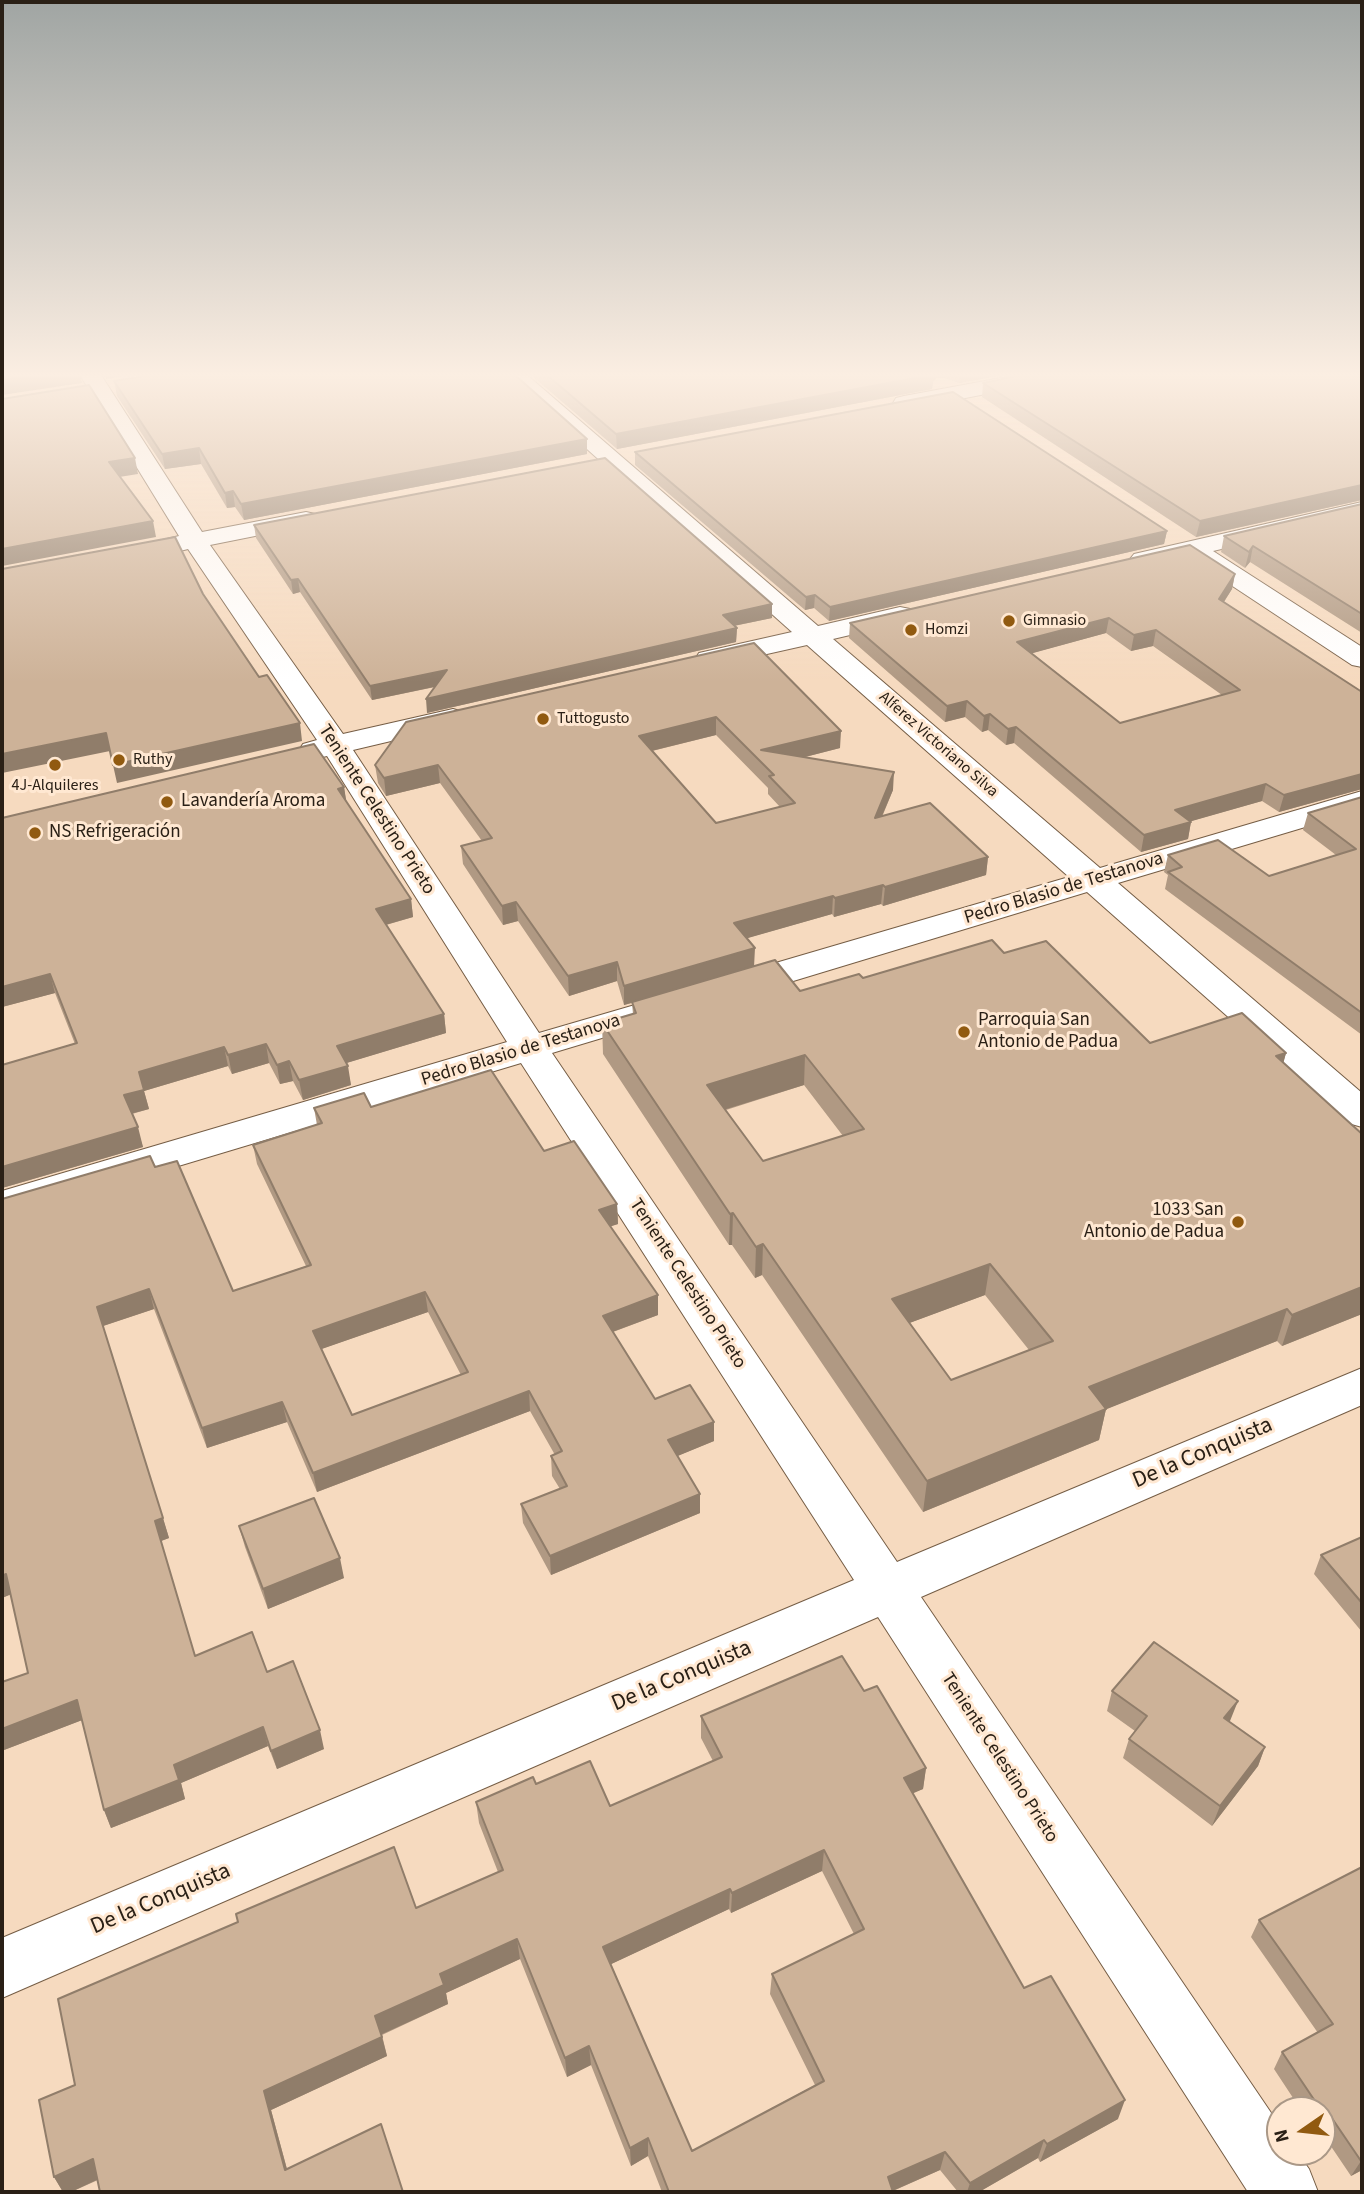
<!DOCTYPE html>
<html>
<head>
<meta charset="utf-8">
<style>
	body { margin:0 }
	#map { position:relative; width:1364px; height:2194px; overflow:hidden; background:#f6dabf; font-family:"Source Sans 3",sans-serif }
	canvas { display:block }
	.frame { position:absolute; inset:0; border:4px solid #2a2016; pointer-events:none }
	.north { position:absolute; left:1266px; top:2096px; width:70px; height:70px; box-sizing:border-box; background:#ffe8d2; border:2px solid #aa9887; border-radius:50%; rotate:256deg; font-size:19px; font-weight:700; line-height:28px; text-align:center; color:#2a2016 }
	.north::after { content:''; display:block; margin:auto; width:24px; height:32px; background:#915a10; clip-path:polygon(50% 0,100% 100%,50% 72%,0 100%) }
</style>
</head>
<body>
<div id="map">
<canvas width="1364" height="2194"></canvas>
<div class="frame"></div>
<div class="north">N</div>
</div>
<script>
const ctx = document.querySelector('canvas').getContext('2d');
ctx.lineJoin = 'round';
function stroke(path, color, width, dash) {
  ctx.strokeStyle = color;
  ctx.lineWidth = width;
  ctx.lineCap = dash ? 'butt' : 'round';
  ctx.setLineDash(dash || []);
  ctx.stroke(path);
}
function fill(path, color) {
  ctx.fillStyle = color;
  ctx.fill(path, 'evenodd');
}
function drawText(font, color, halo, rows, align = 'center') {
  ctx.font = font + ' "Source Sans 3",sans-serif';
  ctx.lineWidth = 6;
  ctx.setLineDash([]);
  ctx.textBaseline = 'middle';
  ctx.strokeStyle = halo;
  ctx.fillStyle = color;
  for (const [text, x, y, turn = 0] of rows) {
    ctx.save();
    ctx.translate(x, y);
    ctx.rotate((+turn || 0) * Math.PI / 180);
    ctx.textAlign = isNaN(turn) ? turn : align;
    if (halo) ctx.strokeText(text, 0, 0);
    ctx.fillText(text, 0, 0);
    ctx.restore();
  }
}
const minor = new Path2D(`
	M80,375H101L202,532L306,512L315,514L318,519L315,524L210,545L343,734L453,709L463,712L468,718L463,724L353,750L539,1033L652,1000L665,1003L670,1011L665,1019L552,1053L897,1562L1362,1368V1405L921,1597L1280,2126V2152H1297L1309,2169L1318,2192H1248L878,1617L2,1998V1938L854,1580L521,1063L2,1219V1191L507,1042L327,756L314,759L303,756L299,750L303,744L317,740L188,549L172,553L163,550L159,545L163,540L179,536Z
	M504,375H527L818,626L900,607L910,609L913,615L910,621L833,639L1100,868L1362,791V810L1118,883L1362,1093V1127L1348,1123L1087,892L747,995L734,998L721,995L716,987L721,979L1069,877L807,645L709,667L699,665L695,659L699,653L792,632Z
	M1017,375H1062L1059,379L1052,381L904,410L896,408L893,403L896,398L904,396Z
	M1362,502V516L1213,551L1362,647V667L1352,665L1187,556L1143,567L1134,564L1130,559L1134,554Z`);
stroke(minor, '#755d45', 2);
fill(minor, '#fff');
fill(new Path2D(`
	M531,375H1003L959,383L945,378H936L933,382L932,389L617,449Z
	M1362,378V500L1196,537L982,397L983,383Z
	M114,381L587,454L244,520L235,507L227,508L201,464L165,469L117,396Z
	M635,452L1167,531L1164,544L829,621L814,608L805,610L635,465Z
	M1362,504V633L1250,562L1245,568L1221,552L1224,536Z
	M254,525L772,604V618L734,626L737,628L736,642L427,713L435,687L372,700L300,592L293,594L256,538Z
	M1235,574L1232,589L1224,602L1362,692V789L1279,812L1262,801L1191,821L1188,839L1141,852L1014,743L1006,745L988,730L982,732L965,717L945,722L849,638L850,623ZM1106,633L1131,651L1153,646L1222,695L1120,723L1032,653Z
	M754,643L840,748L805,757L893,790L882,817L988,857L986,875L883,906L881,904L834,917L832,914L747,938L754,966L800,991L863,978L1004,953L1150,1043L1286,1053L1283,1063L1362,1134V1314L1282,1346L1277,1341L1106,1409L1099,1440L923,1512L762,1275L755,1278L732,1245H729L603,1054L602,1023L633,1014L632,1003L624,1005L617,981L569,996L518,921L503,925L463,864L461,846L482,841L440,783L386,796L378,783L375,765ZM716,735L768,788V794L780,807L716,823L652,751ZM804,1085L843,1136L763,1161L726,1110ZM985,1295L1029,1350L951,1380L909,1323Z
	M344,787L346,802L411,899L413,917L386,925L444,1014L446,1033L346,1063L351,1085L303,1100L293,1081L280,1084L269,1063L232,1074L228,1066L144,1091L149,1109L132,1114L143,1147L2,1188V1065L75,1044L55,993L2,1007V818Z
	M1362,797V1035L1165,889L1168,875L1164,872L1168,855L1269,876L1336,855L1303,830L1308,813Z
	M371,1107L544,1151L617,1204L618,1224L610,1226L658,1315L613,1332L655,1399L714,1422V1441L677,1456L700,1494V1513L551,1575L523,1523L521,1504L560,1489L552,1476L551,1456L555,1455L530,1411L317,1492L287,1422L207,1448L154,1309L103,1326L169,1538L161,1541L195,1656L267,1672L324,1749L277,1769L268,1746L181,1783L185,1799L111,1828L104,1810L82,1720L4,1750L28,1673L11,1594L2,1598V1199L155,1167L233,1291L306,1266L257,1164L253,1145L317,1125L314,1108ZM428,1312L461,1375L352,1415L321,1349Z
	M239,1526L344,1578L268,1609L245,1547Z
	M1362,1537V1632L1314,1574L1321,1555Z
	M864,1691L926,1768L923,1789L912,1793L1024,1988L1118,2119L1040,2162L1038,2158L979,2192H958L940,2170L893,2191V2192H662L648,2156L631,2166L591,2065L567,2077L520,1959L446,1993L448,2004L382,2035L387,2056L271,2110L287,2169L403,2192L98,2180L71,2192H63L54,2177L75,2085L416,1908L498,1872L479,1823L476,1802L536,1784L610,1806L713,1761L701,1738V1716ZM822,1871L854,1934L772,1974L770,1994L815,2085L692,2151L611,1964L729,1909L731,1913Z
	M1112,1691L1230,1721V1722L1265,1747L1258,1766L1212,1826L1123,1758L1129,1739L1135,1731L1107,1711Z
	M1362,1868V2170L1351,2176L1322,2133V2110H1301L1274,2069L1282,2052L1318,2033L1251,1937L1259,1920Z`), '#b09983');
fill(new Path2D(`
	M35,375H80L82,383L2,395V380Z
	M106,375H131L106,379Z
	M931,375H945V378H936L933,382L932,389L617,449L616,434Z
	M960,375H1003L959,383Z
	M587,439V454L244,520L241,504Z
	M199,448L201,464L165,469L162,454Z
	M135,458L138,474L113,478L109,462Z
	M1362,485V500L1196,537L1200,521Z
	M233,491L235,507L227,508L225,493Z
	M153,521L156,537L2,566V549Z
	M1167,531L1164,544L829,621L830,607Z
	M1253,546L1250,562L1245,568L1249,552Z
	M1235,574L1232,589L1216,614L1219,599Z
	M298,579L300,592L293,594L291,580Z
	M815,595L814,608L805,610L806,597Z
	M772,604V618L723,628V615Z
	M1109,618L1106,633L1015,658L1017,642Z
	M737,628L736,642L427,713L426,699Z
	M1156,630L1153,646L1131,651L1134,635Z
	M447,670L448,684L372,700L370,686Z
	M967,701L965,717L945,722L947,706Z
	M990,714L988,730L982,732L984,716Z
	M716,717V735L639,754V736Z
	M300,723L302,741L117,783L113,765Z
	M1016,727L1014,743L1006,745L1008,729Z
	M841,731L840,748L766,767L761,750Z
	M106,733L110,751L2,773V754Z
	M438,765L440,783L386,796L384,778Z
	M894,772L893,790L873,837L875,818Z
	M1362,774V789L1279,812L1284,795Z
	M1266,784L1262,801L1171,827L1175,810Z
	M344,787L347,805L338,789Z
	M1191,822L1188,839L1141,852L1144,835Z
	M988,857L986,875L883,906L885,887Z
	M883,885L881,904L834,917L835,898Z
	M833,896L832,914L734,942V923Z
	M411,899L413,917L378,927L376,909Z
	M516,902L518,921L503,925L502,906Z
	M755,948L754,967L624,1005V986Z
	M617,962V981L569,996L568,976Z
	M50,974L55,993L2,1007V987Z
	M444,1014L446,1033L340,1065L337,1046Z
	M266,1044L269,1063L232,1074L228,1055Z
	M224,1047L228,1066L144,1091L149,1109L130,1114L124,1095L139,1072Z
	M1286,1053L1278,1083L1276,1056Z
	M805,1055L804,1085L707,1115V1085Z
	M289,1061L293,1081L280,1084L277,1065Z
	M348,1066L351,1085L303,1100L299,1080Z
	M138,1127L143,1147L2,1188V1167Z
	M617,1204L618,1224L600,1230L599,1210Z
	M733,1213L732,1245H729L730,1214Z
	M763,1244L762,1275L755,1278L756,1247Z
	M990,1264L985,1295L888,1331L892,1299Z
	M1362,1287V1314L1282,1346L1292,1315Z
	M149,1289L154,1309L103,1326L97,1307Z
	M425,1292L428,1312L316,1351L313,1331Z
	M658,1295V1315L604,1335L603,1316Z
	M1287,1309L1277,1341L1082,1419L1089,1387Z
	M529,1391L530,1411L317,1492L313,1473Z
	M282,1402L287,1422L207,1448L202,1428Z
	M1106,1409L1099,1440L923,1512L927,1481Z
	M714,1422V1441L668,1460V1440Z
	M700,1494V1513L551,1575L550,1556Z
	M163,1518L169,1538L161,1541L155,1521Z
	M340,1558L344,1578L268,1609L263,1589Z
	M6,1574L14,1593L2,1598V1576Z
	M77,1700L85,1719L4,1750L2,1746V1729Z
	M1238,1701L1230,1721L1217,1737L1224,1718Z
	M263,1727L268,1746L181,1783L185,1799L111,1828L104,1810L174,1765Z
	M320,1730L324,1749L277,1769L271,1751Z
	M1265,1747L1258,1766L1212,1826L1220,1806Z
	M926,1768L923,1789L900,1799L904,1778Z
	M824,1850L822,1871L731,1913L732,1893Z
	M730,1889L729,1909L605,1967L603,1947Z
	M517,1939L520,1959L446,1993L448,2004L380,2035L375,2016L440,1974Z
	M382,2037L387,2056L271,2110L292,2188L285,2170L264,2091Z
	M589,2046L591,2065L567,2077L565,2058Z
	M1125,2100L1118,2119L1040,2162L1047,2144Z
	M648,2138V2156L631,2166L630,2148Z
	M1044,2140L1038,2158L979,2192H967L970,2183Z
	M945,2152L940,2170L890,2192L888,2177Z
	M93,2159L103,2177L71,2192H63L54,2177Z
	M1362,2160V2170L1351,2176L1361,2161Z`), '#907d6a');
const building = new Path2D(`
	M2,375H35L2,380Z
	M151,375H515L587,439L241,504L233,491L225,493L199,448L162,454L114,381Z
	M547,375H931L616,434Z
	M1021,375H1356L1362,378V485L1200,521L983,383Z
	M89,385L135,458L109,462L153,521L2,549V399Z
	M953,392L1167,531L830,607L815,595L806,597L635,452Z
	M605,458L772,604L723,615L737,628L426,699L447,670L370,686L298,579L291,580L254,525Z
	M1362,504V614L1253,546L1249,552L1224,536Z
	M175,537L203,594L259,677L267,675L300,723L113,765L106,733L2,754V569Z
	M1190,545L1235,574L1219,599L1362,692V774L1284,795L1266,784L1175,810L1191,822L1144,835L1016,727L1008,729L990,714L984,716L967,701L947,706L850,623ZM1109,618L1134,635L1156,630L1240,690L1120,723L1017,642Z
	M754,643L841,731L761,750L894,772L875,818L930,803L988,857L885,887L883,885L835,898L833,896L734,923L755,948L624,986L617,962L568,976L516,902L502,906L461,846L492,838L438,765L384,778L375,765L406,722ZM716,717L774,775L769,776L795,803L716,823L639,736Z
	M314,744L344,787L338,789L411,899L376,909L444,1014L337,1046L348,1066L299,1080L289,1061L277,1065L266,1044L228,1055L224,1047L139,1072L144,1090L124,1095L138,1127L2,1167V1065L77,1043L50,974L2,987V818Z
	M1362,797V1013L1168,872L1182,867L1168,855L1218,840L1269,876L1356,849L1308,813Z
	M992,940L1004,953L1046,941L1150,1043L1242,1013L1286,1053L1276,1056L1362,1134V1287L1292,1315L1287,1309L1089,1387L1106,1409L927,1481L763,1244L756,1247L733,1213L730,1214L602,1023L636,1013L632,1002L775,960L800,991L859,974L863,978ZM805,1055L864,1129L763,1161L707,1085ZM990,1264L1053,1341L951,1380L892,1299Z
	M491,1070L544,1151L574,1141L617,1204L599,1210L658,1295L603,1316L655,1399L690,1385L714,1422L668,1440L700,1494L550,1556L521,1504L567,1486L551,1456L562,1451L529,1391L313,1473L282,1402L202,1428L149,1289L97,1307L163,1518L155,1521L195,1656L252,1632L267,1672L293,1661L320,1730L271,1751L263,1727L174,1765L179,1780L104,1810L77,1700L2,1729V1682L28,1673L6,1574L2,1576V1199L150,1156L155,1167L177,1161L233,1291L311,1265L253,1145L322,1123L314,1108L364,1093L371,1107ZM425,1292L468,1372L352,1415L313,1331Z
	M314,1498L340,1558L263,1589L239,1526Z
	M1362,1537V1603L1321,1555Z
	M1154,1642L1238,1701L1224,1718L1265,1747L1220,1806L1129,1739L1147,1716L1112,1691Z
	M842,1656L864,1691L877,1686L926,1768L904,1778L1024,1988L1051,1976L1125,2100L1047,2144L1044,2140L970,2183L945,2152L888,2177L893,2192H669L648,2138L630,2148L589,2046L565,2058L517,1939L440,1974L444,1985L375,2016L382,2037L264,2091L285,2170L381,2124L403,2192H100L93,2159L54,2177L39,2100L75,2085L58,1999L238,1922L236,1914L394,1847L416,1908L503,1870L476,1802L533,1777L536,1784L590,1761L610,1806L722,1757L701,1716ZM824,1850L864,1929L772,1974L824,2081L692,2151L603,1947L730,1889L732,1893Z
	M1362,1868V2160L1361,2161L1325,2108L1321,2110L1282,2052L1333,2024L1259,1920L1362,1867Z`);
fill(building, '#cdb298');
stroke(building, '#907d6a', 2);
const sky = ctx.createLinearGradient(0, 0, 0, 682);
sky.addColorStop(0, '#a0a5a3');
sky.addColorStop(0.55, '#fbeee2');
sky.addColorStop(1, '#fbeee200');
ctx.fillStyle = sky;
ctx.fillRect(0, 0, 1364, 682);
for (const [x, y, r, color] of [
	[1009,621,7,"#915a10"],
	[911,630,7,"#915a10"],
	[543,719,7,"#915a10"],
	[119,760,7,"#915a10"],
	[55,765,7,"#915a10"],
	[167,802,7,"#915a10"],
	[35,833,7,"#915a10"],
	[964,1032,7,"#915a10"],
	[1238,1222,7,"#915a10"]
]) {
  const dot = new Path2D();
  dot.arc(x, y, r, 0, 2 * Math.PI);
  ctx.fillStyle = color;
  ctx.fill(dot);
  stroke(dot, '#ffe8d2', 2.5);
}
drawText('16px', '#2a2016', '#ffe8d2', [
	["Gimnasio",1023,621],
	["Homzi",925,630],
	["Tuttogusto",557,719],
	["Ruthy",133,760],
	["4J-Alquileres",55,786,"center"]
], 'left');
drawText('16px', '#2a2016', '#ffe8d2', [
	["Alferez Victoriano Silva",938,745,41]
]);
drawText('19px', '#2a2016', '#ffe8d2', [
	["Lavandería Aroma",181,802],
	["NS Refrigeración",49,833],
	["Parroquia San",978,1021],
	["Antonio de Padua",978,1043],
	["1033 San",1224,1211,"right"],
	["Antonio de Padua",1224,1233,"right"]
], 'left');
drawText('19px', '#2a2016', '#ffe8d2', [
	["Teniente Celestino Prieto",376,810,57],
	["Pedro Blasio de Testanova",1064,889,-17],
	["Pedro Blasio de Testanova",521,1051,-17],
	["Teniente Celestino Prieto",687,1284,57],
	["Teniente Celestino Prieto",999,1758,57]
]);
drawText('23px', '#2a2016', '#ffe8d2', [
	["De la Conquista",1203,1454,-23],
	["De la Conquista",682,1677,-23],
	["De la Conquista",161,1900,-23]
]);
</script>
</body>
</html>
